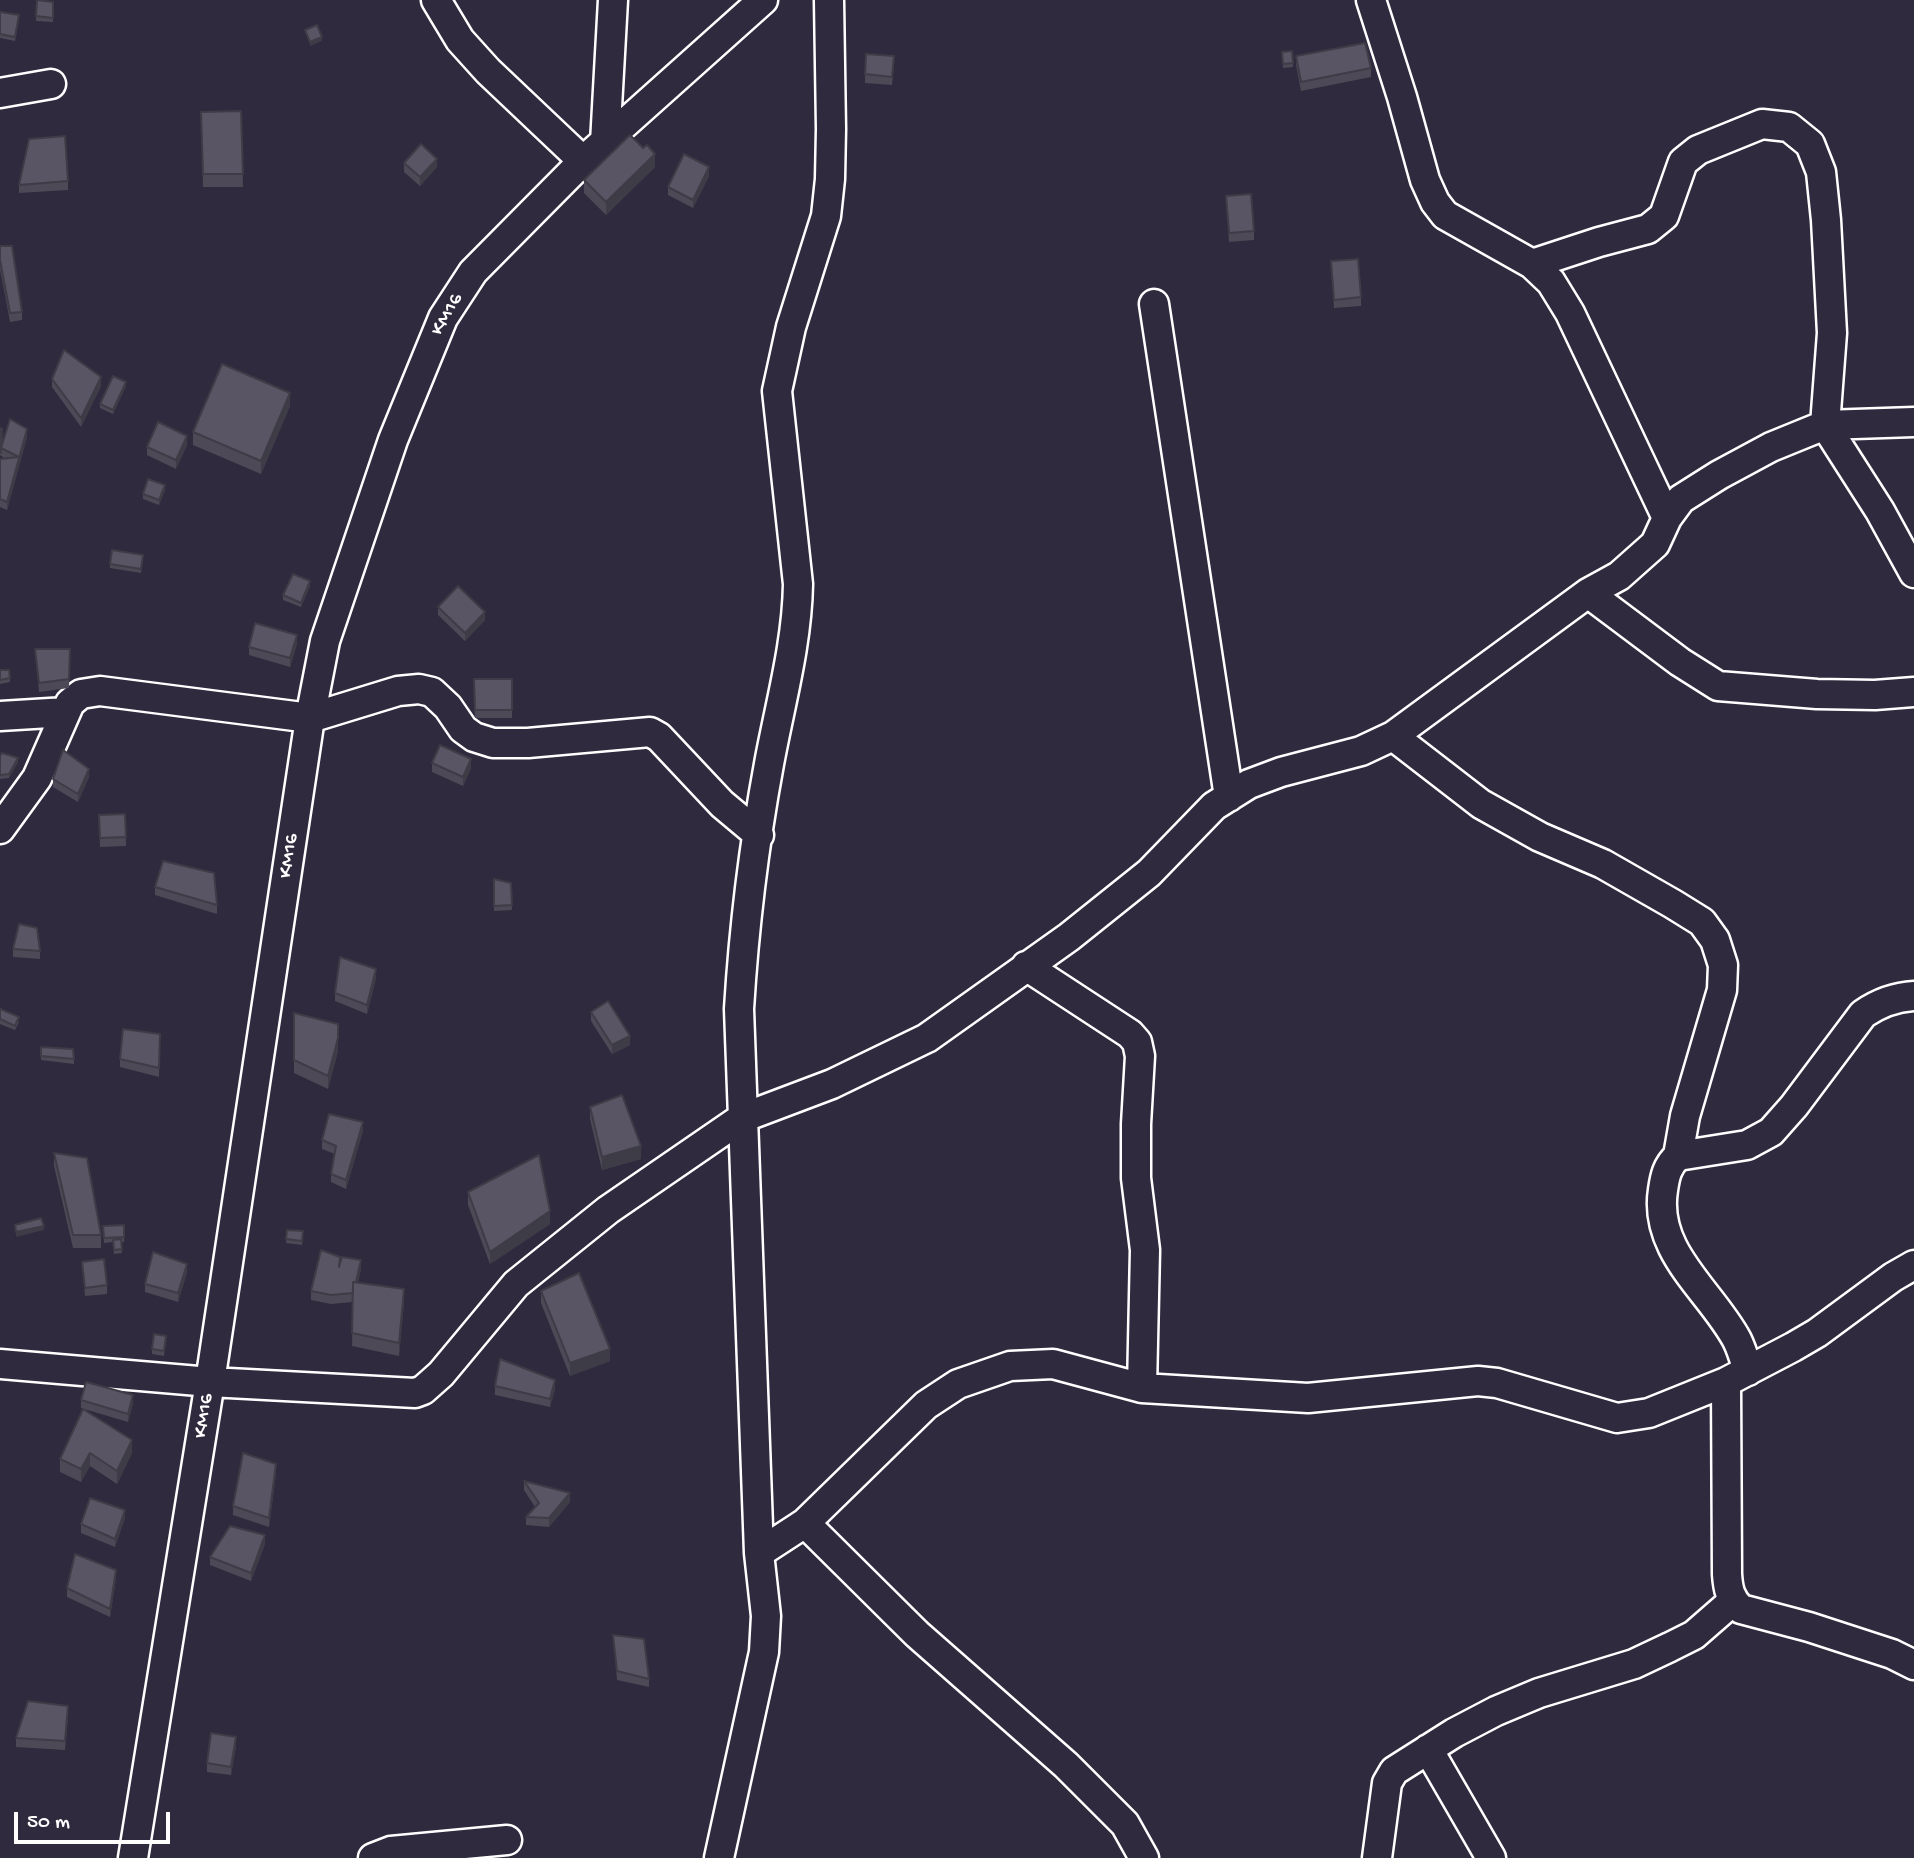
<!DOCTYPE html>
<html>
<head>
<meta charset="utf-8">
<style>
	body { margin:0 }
	#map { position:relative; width:1914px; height:1858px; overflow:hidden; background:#2f2a3d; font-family:"Gochi Hand",sans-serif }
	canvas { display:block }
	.scale { position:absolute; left:14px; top:1812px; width:156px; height:32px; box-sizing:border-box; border:4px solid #fff; border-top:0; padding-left:9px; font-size:21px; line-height:24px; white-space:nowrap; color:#fff; -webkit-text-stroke:5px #2f2a3d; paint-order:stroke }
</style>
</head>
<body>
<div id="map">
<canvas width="1914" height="1858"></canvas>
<div class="scale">50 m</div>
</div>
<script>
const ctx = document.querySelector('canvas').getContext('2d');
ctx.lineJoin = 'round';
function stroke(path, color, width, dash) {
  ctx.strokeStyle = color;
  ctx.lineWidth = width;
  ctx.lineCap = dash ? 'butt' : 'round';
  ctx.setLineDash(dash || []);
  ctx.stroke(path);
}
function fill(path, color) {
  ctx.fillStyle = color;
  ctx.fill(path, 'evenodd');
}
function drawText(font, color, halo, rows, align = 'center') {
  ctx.font = font + ' "Gochi Hand",sans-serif';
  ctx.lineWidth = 5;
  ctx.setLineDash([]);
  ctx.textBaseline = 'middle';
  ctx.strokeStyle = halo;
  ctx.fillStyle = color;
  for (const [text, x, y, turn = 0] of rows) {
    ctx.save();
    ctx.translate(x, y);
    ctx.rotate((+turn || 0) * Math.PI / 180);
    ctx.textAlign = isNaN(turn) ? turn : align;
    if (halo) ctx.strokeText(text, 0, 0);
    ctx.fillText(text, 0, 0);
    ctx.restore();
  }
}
const minor = new Path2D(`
	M436,0L460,40L488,71L583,161
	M1371,0L1402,97L1425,180L1435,202L1445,215L1532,264L1551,282L1570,313L1667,518
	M0,93L51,84
	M605,143L613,0
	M1532,264L1599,242L1648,229L1664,216L1683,162L1698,150L1762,124L1789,127L1810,144L1821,172L1826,220L1832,333L1825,425L1880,511L1914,573
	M1154,304L1229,797
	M1588,593L1680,662L1718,686L1817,694L1875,695L1914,692
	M0,716L66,712
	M1393,736L1481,804L1540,837L1603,864L1673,904L1702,922L1715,940L1723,965L1722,990L1685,1116L1678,1156
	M0,829L37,778L70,703L81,694L100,691L310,718L398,691L419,689L432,692L448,707L463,729L474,737L493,743H528L650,732L659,737L722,804L759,835
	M1026,966L1130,1034L1137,1042L1140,1056L1136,1124V1178L1145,1250L1142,1388
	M0,1364L210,1382L415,1393L423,1390L441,1374L516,1284L608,1210L742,1118L832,1084L927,1038L1069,937L1149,873L1214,806L1249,784L1281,772L1361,751L1393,736L1588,593L1619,576L1655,544L1667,518L1681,499L1719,475L1771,447L1825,425L1914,422
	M1748,1371C1745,1361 1742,1350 1737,1340C1711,1291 1653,1252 1663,1190C1665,1176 1667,1166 1678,1156L1747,1145L1771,1132L1794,1106L1863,1014C1879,1003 1895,997 1914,996
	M1726,1382L1727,1574C1728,1589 1730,1599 1741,1609L1809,1627L1892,1654L1914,1665
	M805,1523L917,1634L1066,1765L1125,1824L1144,1858
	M759,1553L805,1523L926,1405L958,1384L1010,1366L1053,1364L1142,1388L1308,1398L1478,1381L1497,1383L1617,1418L1649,1413L1726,1382L1793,1347L1817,1333L1893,1277L1914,1265
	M1428,1749L1491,1858
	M133,1858L210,1382L310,718L325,641L393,440L443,318L473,272L583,161L763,0
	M373,1858L391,1851L507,1840
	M719,1858L764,1652L766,1616L759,1553L739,1009C744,927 754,845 769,764C780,704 797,645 798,584L777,391L791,327L826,216L830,179L831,129L829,0
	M1377,1858L1387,1783L1394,1771L1454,1733L1496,1711L1539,1693L1634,1664L1670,1647L1694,1635L1733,1601`);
stroke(minor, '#fff', 33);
stroke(minor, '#2f2a3d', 28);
fill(new Path2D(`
	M53,2V22L36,21V16Z
	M0,12L19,19L15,41L0,38Z
	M1282,52L1293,63V67L1283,68Z
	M1296,56L1371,68V77L1301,91L1296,65Z
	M894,64L892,85L865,83V74Z
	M241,111L243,187H203L201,112Z
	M643,148L655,167L606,215L584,193V180Z
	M404,163L437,167L420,186L404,172Z
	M709,176L693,208L668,195V187Z
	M68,181V190L19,193V185Z
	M1226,196L1254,231V240L1229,242Z
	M0,246L22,312V320L10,322L0,269Z
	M1331,261L1361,297V306L1334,308Z
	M52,379L101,386L81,427L52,387Z
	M126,386L113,414L100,408V404Z
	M290,406L261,474L193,445V432Z
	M0,428L2,447L27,437L7,510L0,507V459H5L0,455Z
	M187,445L176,469L147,455V447Z
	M165,490L159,505L143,499V494Z
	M143,559L141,573L110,568V564Z
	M310,586L301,607L283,600V595Z
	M438,607L485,620L465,641L438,615Z
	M297,644L290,667L249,655V647Z
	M35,649H70L69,688L39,692Z
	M0,670L10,678V682L0,684Z
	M474,679H512V718H475Z
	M0,757L18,762L9,778L0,779Z
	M432,763L471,768L463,786L432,772Z
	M89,777L78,802L53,787V779Z
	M125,814L126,846L100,847L99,815Z
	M494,879L511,883L512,910L494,911Z
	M155,887L217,905V914L155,895Z
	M13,949L40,951V959L13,957Z
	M376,978L367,1014L335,1001V993Z
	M0,1009L19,1022L15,1030L0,1024Z
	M591,1012L630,1045L612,1054L591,1021Z
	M294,1013L338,1051L328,1089L294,1073Z
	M160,1034L159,1077L120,1067V1059Z
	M41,1047L74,1059V1064L41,1060Z
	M590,1107L641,1159L602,1170L590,1119Z
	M363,1131L346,1189L331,1182V1174L335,1154L322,1149V1140Z
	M54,1153L101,1235V1248H73L54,1166Z
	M468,1192L550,1224L490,1264L468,1205Z
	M124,1225V1242H121L122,1253L114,1254L113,1242L104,1243L103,1226Z
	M287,1230L303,1231L302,1245L286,1243Z
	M82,1262L107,1285V1294L85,1296Z
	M340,1266L361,1269L358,1282L404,1302L399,1356L352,1346L353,1302L331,1304L311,1300V1291Z
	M187,1272L178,1302L145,1292V1284Z
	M541,1291L610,1361L570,1376L541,1303Z
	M166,1340L164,1356L152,1354V1349Z
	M495,1386L555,1389L550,1407L495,1395Z
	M81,1400L133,1404L128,1422L84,1409L132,1453L117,1484L90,1466L81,1482L60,1472V1459L83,1409L81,1408Z
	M276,1473L269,1527L233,1515V1506Z
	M524,1481L570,1502L549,1527L526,1525V1517L535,1507L524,1490Z
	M125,1518L115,1547L81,1533V1524Z
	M265,1544L251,1581L210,1565V1557Z
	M116,1578L110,1617L67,1597V1588Z
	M613,1635L649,1679V1687L617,1680Z
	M68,1715L65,1750L16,1747V1738Z
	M236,1746L231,1775L207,1772V1763Z`), '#4d4956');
fill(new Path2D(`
	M322,37V41L310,46V42Z
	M655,154V167L606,215V202Z
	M437,159V167L420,186V177Z
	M709,167V176L693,208V200Z
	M101,377V386L81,427V418Z
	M126,382V386L113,414V410Z
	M290,393V406L261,474V461Z
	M27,429V437L7,510V502Z
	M187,436V445L176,469V460Z
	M165,485V490L159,505V500Z
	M310,581V586L301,607V603Z
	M485,612V620L465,641V633Z
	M297,635V644L290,667V658Z
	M18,758V762L9,778V774Z
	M471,759V768L463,786V777Z
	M89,769V777L78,802V794Z
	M376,969V978L367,1014V1005Z
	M630,1036V1045L612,1054V1045Z
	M338,1038V1051L328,1089V1076Z
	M363,1122V1131L346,1189V1180Z
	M641,1146V1159L602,1170V1157Z
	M550,1211V1224L490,1264V1252Z
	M44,1226V1230L16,1237V1232Z
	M361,1260V1269L353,1302V1293Z
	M187,1264V1272L178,1302V1293Z
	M404,1289V1302L399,1356V1343Z
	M610,1349V1361L570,1376V1363Z
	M555,1380V1389L550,1407V1399Z
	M133,1395V1404L128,1422V1414Z
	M132,1440V1453L117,1484V1471Z
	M90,1453V1466L81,1482V1469Z
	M276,1464V1473L269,1527V1518Z
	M570,1493V1502L549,1527V1518Z
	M125,1510V1518L115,1547V1539Z
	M265,1535V1544L251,1581V1573Z
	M116,1570V1578L110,1617V1609Z
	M236,1737V1746L231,1775V1767Z`), '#3e3c46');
const building = new Path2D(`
	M37,0L53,2V18L36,16Z
	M0,12L19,15L15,37L0,34Z
	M317,25L322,37L310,42L305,30Z
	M1365,43L1371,68L1301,82L1296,56Z
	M1292,51L1293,63L1283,64L1282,52Z
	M866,54L894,56L892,77L865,74Z
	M241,111L243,174H203L201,112Z
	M630,135L643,148L647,145L655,154L606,202L584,180Z
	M65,136L68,181L19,185L29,139Z
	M421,144L437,159L420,177L404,163Z
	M684,154L709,167L693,200L668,187Z
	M1251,194L1254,231L1229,233L1226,196Z
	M0,246H12L22,312L10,313L0,260Z
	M1358,259L1361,297L1334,300L1331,261Z
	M64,350L101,377L81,418L52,379Z
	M222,364L290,393L261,461L193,432Z
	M113,376L126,382L113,410L100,404Z
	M10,419L27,429L7,502L0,499V459L19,457L1,448Z
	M158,422L187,436L176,460L147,447Z
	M0,428L2,429L1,453L0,451Z
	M148,479L165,485L159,500L143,494Z
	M112,550L143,555L141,569L110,564Z
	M293,574L310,581L301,603L283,595Z
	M458,586L485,612L465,633L438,607Z
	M255,623L297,635L290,658L249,647Z
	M35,649H70L69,679L39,683Z
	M0,670H9L10,678L0,680Z
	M474,679H512V710H475Z
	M440,745L471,759L463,777L432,763Z
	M63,750L89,769L78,794L53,779Z
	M2,753L18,758L9,774L0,775V756Z
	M125,814L126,837L100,838L99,815Z
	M163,861L214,873L217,905L155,887Z
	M494,879L511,883L512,905L494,906Z
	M19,924L37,928L40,951L13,949Z
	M340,957L376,969L367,1005L335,993Z
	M608,1001L630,1036L612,1045L591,1012Z
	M0,1009L19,1017L15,1026L0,1019Z
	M294,1013L338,1024V1038L328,1076L294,1060Z
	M123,1029L160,1034L159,1068L120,1059Z
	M41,1047L73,1049L74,1059L41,1056Z
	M622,1095L641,1146L602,1157L590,1107Z
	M329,1114L363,1122L346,1180L331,1174L336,1146L322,1140Z
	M54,1153L87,1158L101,1235H73Z
	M539,1155L550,1211L490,1252L468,1192Z
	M41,1218L44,1226L16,1232L15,1225Z
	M124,1225V1237L104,1238L103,1226Z
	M287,1230L303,1231L302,1241L286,1239Z
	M121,1239L122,1249L114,1250L113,1240Z
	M321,1250L340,1257L339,1267L342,1257L361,1260L356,1282H353V1293L331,1295L311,1291Z
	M153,1252L187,1264L178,1293L145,1284Z
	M104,1259L107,1285L85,1288L82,1262Z
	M579,1273L610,1349L570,1363L541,1291Z
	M353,1282L404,1289L399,1343L352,1333Z
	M154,1334L166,1336L164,1351L152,1349Z
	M500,1359L555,1380L550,1399L495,1386Z
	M86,1382L133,1395L128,1414L81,1400Z
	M83,1409L132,1440L117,1471L90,1453L81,1469L60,1459Z
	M243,1453L276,1464L269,1518L233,1506Z
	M524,1481L570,1493L549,1518L526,1517L539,1503Z
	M90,1498L125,1510L115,1539L81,1524Z
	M230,1526L265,1535L251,1573L210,1557Z
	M75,1554L116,1570L110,1609L67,1588Z
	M613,1635L644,1639L649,1679L617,1671Z
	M28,1701L68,1706L65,1741L16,1738Z
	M211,1733L236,1737L231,1767L207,1763Z`);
fill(building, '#595564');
stroke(building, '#3e3c46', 2);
drawText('21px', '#fff', '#2f2a3d', [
	["KM16",448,315,-61],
	["KM16",290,856,-81],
	["KM16",205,1416,-81]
]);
</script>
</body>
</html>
